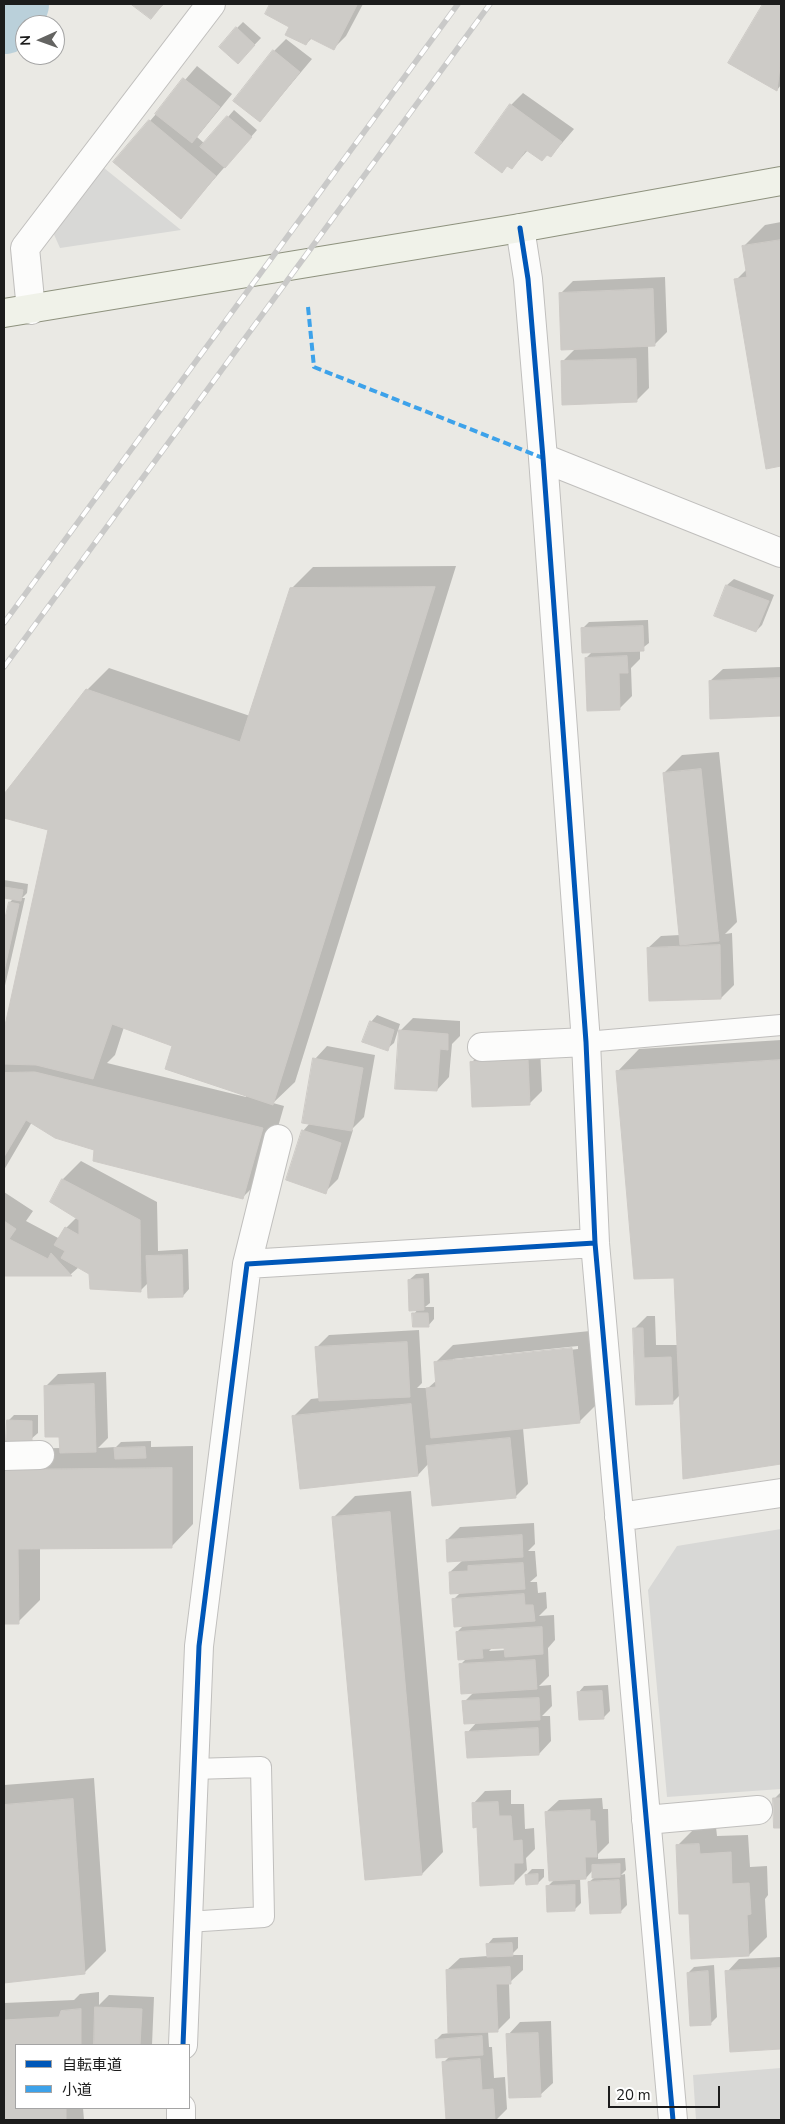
<!DOCTYPE html>
<html>
<head>
<meta charset="utf-8">
<style>
	body { margin:0 }
	#map { position:relative; width:785px; height:2124px; overflow:hidden; background:#eae9e4; font-family:"Nunito Sans","Noto Sans JP",sans-serif }
	canvas { display:block }
	.frame { position:absolute; inset:0; border:5px solid #1c1c1c; pointer-events:none }
	.legend { position:absolute; left:15px; top:2044px; width:175px; height:65px; box-sizing:border-box; background:#fff; border:1px solid #a4a4a4; margin:0; padding:6px 9px; list-style:none; font-size:15px; color:#1c1c1c }
	.legend li { display:flex; align-items:center; gap:10px; height:25px }
	.legend b { width:25px; border:1px solid #a4a4a4 }
	.north { position:absolute; left:15px; top:15px; width:50px; height:50px; box-sizing:border-box; background:#fff; border:1px solid #a4a4a4; border-radius:50%; rotate:268deg; font-size:14px; font-weight:700; line-height:20px; text-align:center; color:#1c1c1c }
	.north::after { content:''; display:block; margin:auto; width:18px; height:22px; background:#646462; clip-path:polygon(50% 0,100% 100%,50% 72%,0 100%) }
	.scale { position:absolute; left:608px; top:2086px; width:112px; height:22px; box-sizing:border-box; border:2px solid #1c1c1c; border-top:0; padding-left:6px; font-size:15px; line-height:18px; white-space:nowrap; color:#1c1c1c; -webkit-text-stroke:4px #fff; paint-order:stroke }
</style>
</head>
<body>
<div id="map">
<canvas width="785" height="2124"></canvas>
<div class="frame"></div>
<ul class="legend">
<li><b style="height:6px;background:#0057b8"></b>自転車道</li>
<li><b style="height:6px;background:#3da2ea"></b>小道</li>
</ul>
<div class="north">N</div>
<div class="scale">20 m</div>
</div>
<script>
const ctx = document.querySelector('canvas').getContext('2d');
ctx.lineJoin = 'round';
function fill(path, color) {
  ctx.fillStyle = color;
  ctx.fill(path, 'evenodd');
}
function stroke(path, color, width, dash) {
  ctx.strokeStyle = color;
  ctx.lineWidth = width;
  ctx.lineCap = dash ? 'butt' : 'round';
  ctx.setLineDash(dash || []);
  ctx.stroke(path);
}
fill(new Path2D(`
	M104,168L181,230L60,248L52,230Z
	M781,1529V1789L667,1797L648,1590L677,1546Z
	M781,2068V2120H696L693,2075Z`), '#d8d8d6');
fill(new Path2D(`
	M133,4H164L151,17Z
	M272,4H363L346,36L334,48L313,37L306,44L291,26L267,13Z
	M764,4H781V85L777,90L730,63Z
	M243,22L261,38L244,56L237,28Z
	M286,39L312,59L260,121L274,51Z
	M197,66L232,94L197,137L205,144L234,110L257,130L181,217L115,162Z
	M523,93L574,129L551,156L528,150L512,168L508,165L502,171L511,105Z
	M781,222V465L767,468L736,280L747,269L743,247L765,225Z
	M665,277L667,332L654,345H648L649,388L636,401L562,362L576,348L560,294L573,281Z
	M456,566L295,1082L273,1103L284,1106L264,1176L242,1198L96,1149L32,1122L4,1170V1036L49,829L4,817V796L87,690L109,668L250,716L291,589L313,567ZM124,1027L174,1046L246,1095V1097L107,1063L115,1055Z
	M734,579L774,595L762,625L756,631L716,615L727,585Z
	M648,620L649,643L640,650V659L631,668L632,696L619,709L586,658L593,651L583,628L589,622Z
	M781,667V715L712,717L710,681L723,669Z
	M719,752L737,922L725,934L732,933L734,985L721,998L648,948L661,936L680,935L664,773L682,755Z
	M4,880L28,884L27,893L22,898H25L4,990V929L10,902L14,898L4,897Z
	M377,1015L400,1024L394,1043L387,1049L371,1022Z
	M413,1018L460,1021V1036L452,1044L449,1077L437,1090L400,1031Z
	M781,1040V1463L684,1477L680,1395L672,1403L637,1404L634,1329L647,1316H655L656,1345H678L675,1276L618,1071L639,1049Z
	M327,1046L375,1055L364,1117L351,1130H353L338,1179L325,1192L303,1131L310,1123L315,1059Z
	M540,1048L542,1091L529,1104L471,1063L484,1050Z
	M81,1161L157,1202L158,1251L188,1249L189,1289L183,1296L148,1283L140,1291L79,1267L71,1274L4,1275V1192L33,1211L26,1221L60,1239L66,1228L77,1217L52,1201L63,1179Z
	M429,1273L430,1303L425,1307H434V1319L428,1326L414,1314L418,1309L409,1280L416,1274Z
	M419,1330L422,1383L417,1388H428L437,1380L435,1363L453,1345L590,1331L597,1404L579,1422L523,1428L528,1484L515,1497L429,1463L418,1475L293,1417L311,1399L320,1398L317,1347L329,1335ZM578,1346V1349L453,1362V1359Z
	M106,1372L108,1438L98,1448L116,1447L121,1442L151,1441V1447L193,1446V1524L172,1546L40,1548V1600L18,1622H4V1449L61,1448V1435L45,1387L58,1374Z
	M14,1415H38V1433L31,1439L8,1421Z
	M411,1491L443,1852L422,1874L333,1518L355,1496Z
	M534,1523L535,1544L528,1551H535L537,1576L530,1582H537L538,1593L546,1592L547,1608L539,1616L554,1615L555,1640L548,1648L549,1676L539,1686L551,1685L552,1706L542,1716H550L551,1741L539,1754L467,1733L477,1722L464,1702L474,1692L460,1665L467,1658L457,1632L464,1625L453,1600L461,1592L450,1572L463,1560L447,1540L460,1527ZM505,1646L506,1650L489,1651L493,1647Z
	M608,1685L610,1711L603,1718L578,1693L584,1686Z
	M94,1778L106,1951L84,1973L4,1981V1785Z
	M511,1790V1804H524L525,1829L534,1828L535,1849L526,1858L527,1870L514,1883L479,1826L473,1804L485,1791Z
	M781,1792V1826L775,1827L774,1799Z
	M602,1798L603,1809H608L609,1843L598,1854V1859L625,1858L626,1870L621,1875L625,1874L627,1905L621,1911L589,1882L594,1878L593,1870L586,1878H580L581,1903L575,1909L547,1887L554,1880L546,1812L559,1800Z
	M716,1827L717,1836L748,1835L750,1867L767,1866L768,1895L765,1899L767,1937L749,1955L690,1913L677,1846L695,1828Z
	M532,1869H544V1877L538,1883L526,1875Z
	M518,1937V1948L511,1955H523V1970L509,1983L510,2018L498,2030L488,2031L489,2047H492L494,2078L505,2077L507,2109L496,2120H447L444,2062L450,2056L436,2040L442,2034L450,2033L447,1970L460,1958L488,1956L487,1945L493,1938Z
	M781,1957V2048L731,2051L727,1972L739,1959Z
	M714,1965L717,2017L710,2024L688,1973L694,1967Z
	M99,1992V2005L109,1995L154,1997L152,2045H16V2108H83L84,2120H4V2003L74,2000L80,1994Z
	M551,2021L553,2083L540,2095L508,2035L520,2022Z`), '#0003');
stroke(new Path2D(`
	M4,20L15,4`), '#bad0da', 68);
const building = new Path2D(`
	M131,4H163L151,19Z
	M270,4H356L357,5L334,50L310,38L306,45L285,35L289,27L265,14Z
	M763,4H781V58L777,91L728,63Z
	M236,27L255,45L238,64L219,47Z
	M273,50L300,72L260,122L233,101Z
	M183,78L220,107L192,143L155,114Z
	M510,104L562,142L551,157L547,155L542,161L526,150L512,169L507,166L502,173L475,153Z
	M227,116L252,137L225,168L200,147Z
	M149,120L216,176L181,219L113,162Z
	M781,240V466L766,469L734,279L747,277L742,246Z
	M653,289L655,346L561,350L559,293Z
	M636,359L637,402L562,405L561,361Z
	M726,585L769,601L756,632L714,616Z
	M435,587L273,1105L165,1069L172,1046L112,1024L93,1079L36,1065L4,1064V1030L48,830L4,818V794L86,689L240,742L290,588Z
	M643,626L644,651L582,653L581,628Z
	M627,656L628,673H619L620,710L587,711L585,658Z
	M781,678V716L710,719L709,681Z
	M701,769L719,941L680,945L663,773Z
	M4,887L23,890L21,901L4,898Z
	M9,902L19,904L4,972V923Z
	M720,945L721,999L649,1001L647,948Z
	M370,1021L394,1030L388,1051L362,1042Z
	M399,1030L448,1034V1050L440,1049L437,1091L395,1089Z
	M313,1058L363,1068L352,1131L302,1123Z
	M528,1060L530,1105L472,1107L470,1062Z
	M781,1060V1464L683,1479L674,1278L634,1279L616,1071Z
	M35,1072L263,1128L243,1199L93,1161L94,1150L55,1138L26,1120L4,1157V1073Z
	M302,1130L341,1143L326,1194L286,1180Z
	M62,1179L140,1220L141,1292L90,1289L89,1274L61,1258L65,1251L54,1245L65,1227L79,1235V1220L50,1202Z
	M4,1221L16,1229L9,1239L48,1259L51,1253L72,1276H4Z
	M182,1255L183,1297L148,1298L146,1256Z
	M423,1279L424,1310L409,1311L408,1280Z
	M412,1313H428L429,1327H413Z
	M633,1328H643L644,1358L671,1357L673,1404L636,1405Z
	M407,1342L410,1397L319,1401L315,1347Z
	M572,1348L580,1423L431,1438L426,1388L436,1387L434,1362Z
	M94,1384L96,1452L60,1453L59,1437H45L44,1386Z
	M411,1404L418,1476L300,1489L292,1416Z
	M7,1420L32,1421V1441H6Z
	M510,1438L516,1498L432,1506L426,1446Z
	M145,1447L146,1458L115,1459L114,1448Z
	M172,1468V1548L18,1549L19,1624H4V1470Z
	M390,1512L422,1875L365,1880L332,1517Z
	M522,1535L523,1557L447,1562L446,1540Z
	M523,1563L525,1589L450,1594L449,1572L468,1571V1566Z
	M524,1594L525,1605H533L535,1621L454,1627L452,1599Z
	M542,1627L543,1654L505,1657L504,1648L482,1649L483,1658L458,1660L456,1632Z
	M535,1660L537,1689L461,1694L459,1664Z
	M602,1691L604,1719L579,1720L577,1692Z
	M539,1698L540,1720L464,1724L462,1701Z
	M538,1728L539,1755L467,1758L465,1732Z
	M773,1798H781V1828H774Z
	M73,1799L85,1974L4,1983V1805Z
	M498,1802L499,1816H511L513,1841L522,1840L523,1863H514V1884L480,1886L477,1827L473,1828L472,1803Z
	M590,1810V1821H595L597,1857H585L586,1879L549,1881L545,1812Z
	M699,1844L700,1854L731,1852L732,1884L749,1883L751,1914L747,1915L749,1956L691,1959L689,1914H679L676,1845Z
	M620,1864V1877L592,1878V1865Z
	M538,1874V1884L526,1885L525,1875Z
	M619,1880L621,1913L590,1914L588,1882Z
	M575,1885V1911L547,1912L546,1886Z
	M512,1943L513,1956L487,1957L486,1944Z
	M510,1967L511,1984H496L498,2032L448,2033L446,1970Z
	M781,1968V2049L730,2052L725,1971Z
	M708,1971L711,2025L690,2026L687,1973Z
	M95,2007L142,2009L140,2045H94Z
	M81,2009V2045H16V2108H66V2120H4V2020L59,2017L61,2011Z
	M538,2033L541,2097L509,2098L506,2034Z
	M482,2036L483,2055L436,2058L435,2040Z
	M480,2059L482,2090L493,2089L495,2120H446L442,2062Z`);
fill(building, '#cdcbc7');
stroke(building, '#cdcac6', 1);
const lane = new Path2D(`
	M586,1042L781,1025
	M187,1922L264,1917L261,1767L193,1769`);
const street = new Path2D(`
	M520,228L528,279L543,458L586,1042L595,1243L673,2120
	M31,310L25,248L211,4
	M543,458L781,553
	M482,1047L586,1042
	M247,1264L278,1139
	M4,1456L40,1455
	M619,1517L781,1493
	M646,1820L758,1810
	M183,2045L199,1646L247,1264L595,1243
	M181,2120V2108`);
const secondary = new Path2D(`
	M4,313L520,228L781,181`);
stroke(lane, '#c0bfbd', 22);
stroke(street, '#c0bfbd', 30);
stroke(secondary, '#8e927e', 30);
stroke(lane, '#fcfcfb', 20);
stroke(street, '#fcfcfb', 28);
stroke(secondary, '#f0f2e9', 28);
const rail = new Path2D(`
	M4,623L458,4
	M4,667L490,4`);
stroke(rail, '#c9c9c8', 5.5);
stroke(rail, '#fff', 4, [11]);
stroke(new Path2D(`
	M308,307L314,367L543,458`), '#3da2ea', 4, [8, 4]);
stroke(new Path2D(`
	M520,228L528,279L543,458L586,1042L595,1243L673,2120
	M183,2045L199,1646L247,1264L595,1243`), '#0057b8', 5);
</script>
</body>
</html>
